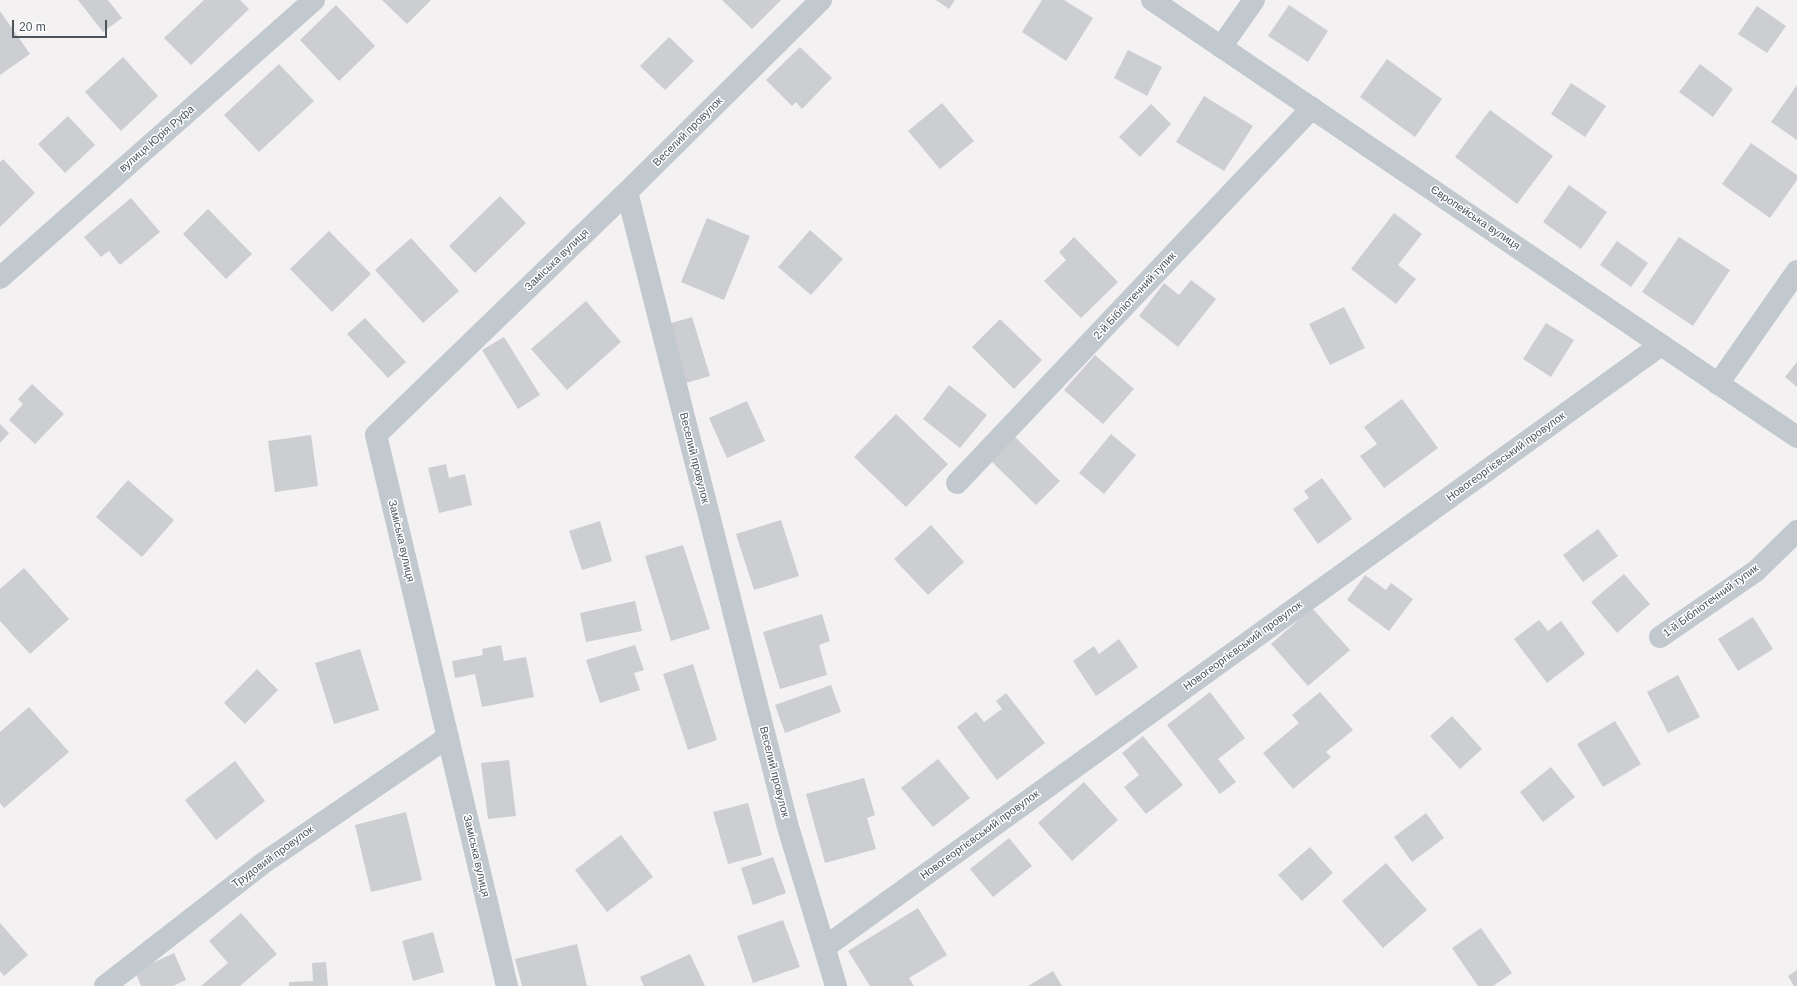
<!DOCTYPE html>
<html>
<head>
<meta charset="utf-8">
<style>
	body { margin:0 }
	#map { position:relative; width:1797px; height:986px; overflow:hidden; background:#f3f1f2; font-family:Helvetica,sans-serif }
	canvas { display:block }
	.scale { position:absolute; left:12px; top:20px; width:95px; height:18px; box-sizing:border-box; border:2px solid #4b545d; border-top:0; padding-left:5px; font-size:12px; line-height:14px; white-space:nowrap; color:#4b545d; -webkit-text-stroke:3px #fff; paint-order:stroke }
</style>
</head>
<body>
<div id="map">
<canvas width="1797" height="986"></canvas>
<div class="scale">20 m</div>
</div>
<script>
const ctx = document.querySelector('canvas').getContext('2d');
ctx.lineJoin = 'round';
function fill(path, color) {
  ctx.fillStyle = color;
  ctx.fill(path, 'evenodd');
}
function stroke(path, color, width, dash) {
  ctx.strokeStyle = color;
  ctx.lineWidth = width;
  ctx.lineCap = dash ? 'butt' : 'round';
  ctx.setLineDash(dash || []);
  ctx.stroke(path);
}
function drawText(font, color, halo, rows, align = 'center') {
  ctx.font = font + ' Helvetica,sans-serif';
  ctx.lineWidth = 3;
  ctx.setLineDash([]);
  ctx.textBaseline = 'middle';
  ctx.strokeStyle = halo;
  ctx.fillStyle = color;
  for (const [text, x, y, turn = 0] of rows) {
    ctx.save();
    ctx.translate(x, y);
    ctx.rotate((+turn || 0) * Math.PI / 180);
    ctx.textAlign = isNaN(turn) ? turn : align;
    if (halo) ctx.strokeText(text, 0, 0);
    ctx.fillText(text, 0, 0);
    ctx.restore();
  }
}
fill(new Path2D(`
	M78,0H108L122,18L103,32Z
	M204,0H240L249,9L191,65L164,38Z
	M382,0H431L407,24Z
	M722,0H781L752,29Z
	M936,0H955L949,9Z
	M1042,0H1064L1093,18L1066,61L1022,32Z
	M336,5L375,46L339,81L300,40Z
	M1289,5L1328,31L1308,62L1268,36Z
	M1757,6L1786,26L1767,53L1738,34Z
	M0,11L30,54L0,75Z
	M669,37L694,61L665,90L640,66Z
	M800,47L832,78L802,109L796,102L792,106L766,80Z
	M1128,50L1162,67L1147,96L1114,78Z
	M123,57L158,96L121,131L85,92Z
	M1387,59L1442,99L1415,137L1360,97Z
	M279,64L314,101L259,152L224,115Z
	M1700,64L1733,89L1713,117L1679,92Z
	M1571,83L1606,106L1585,137L1551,114Z
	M1797,85V140L1771,122Z
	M1204,96L1253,126L1224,171L1176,142Z
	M942,103L974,141L940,169L908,131Z
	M1151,104L1171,124L1140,157L1119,137Z
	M1490,110L1553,156L1517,204L1455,157Z
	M68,116L95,145L65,173L38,144Z
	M1751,143L1797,175V180L1770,218L1722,184Z
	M3,159L35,193L0,227V162Z
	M1569,185L1607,212L1581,249L1543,222Z
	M500,196L526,223L475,273L449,246Z
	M131,198L160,232L120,265L109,251L101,257L84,237Z
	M208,209L252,254L226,279L183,234Z
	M1394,213L1422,234L1398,265L1416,279L1396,304L1351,269Z
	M707,218L750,236L724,300L681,282Z
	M810,230L843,259L811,295L778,267Z
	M329,231L371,274L332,312L290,269Z
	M1074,237L1118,282L1081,318L1044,281L1066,260L1059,252Z
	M1679,237L1730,270L1693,326L1642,292Z
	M411,238L459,291L423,323L375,270Z
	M1617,241L1648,263L1631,287L1600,265Z
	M1191,280L1216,299L1178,347L1139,316L1164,283L1179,295Z
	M586,301L621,342L567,390L531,349Z
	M1344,307L1365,348L1330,365L1309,324Z
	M692,317L710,376L686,383L668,324Z
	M365,318L406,362L388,378L347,334Z
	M1000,319L1042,360L1014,389L972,347Z
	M1546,323L1574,340L1551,377L1523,359Z
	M504,337L540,395L518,409L482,350Z
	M1095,355L1134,389L1103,424L1064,390Z
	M1797,362V387L1785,377Z
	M32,384L64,414L35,444L9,420L23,404L18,399Z
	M949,385L987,415L960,448L923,419Z
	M1402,399L1438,448L1384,488L1360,456L1377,444L1364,427Z
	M747,401L765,441L727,458L709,418Z
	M896,414L948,464L906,507L854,457Z
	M0,424L9,433L0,443Z
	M1111,434L1136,455L1104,494L1079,473Z
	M311,435L318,486L275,492L268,441Z
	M1015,437L1060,481L1036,505L991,461Z
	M446,464L449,478L465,474L472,505L439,513L428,468Z
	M1322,478L1352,519L1318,544L1293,509L1309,498L1304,491Z
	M128,480L174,520L142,557L96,517Z
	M781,520L799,576L754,590L736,534Z
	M600,521L612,561L582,570L569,531Z
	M931,525L964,562L928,595L894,559Z
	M1598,529L1618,556L1583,582L1563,555Z
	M683,545L710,629L671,641L645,556Z
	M24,568L69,619L30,654L0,621V589Z
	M1624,574L1650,604L1617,633L1591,602Z
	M1365,575L1386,590L1391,583L1413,599L1389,631L1347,600Z
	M635,601L642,631L586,642L580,613Z
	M1312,608L1350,650L1308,686L1271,644Z
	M822,614L830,641L819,645L827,675L780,689L763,632Z
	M1753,617L1773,649L1738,671L1718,639Z
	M1539,620L1548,631L1561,621L1585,654L1547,683L1514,639Z
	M1119,639L1138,667L1096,696L1073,661L1094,646L1099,654Z
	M501,645L504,661L526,657L534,697L482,707L475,674L455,678L452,661L483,655L482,649Z
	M635,645L644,670L634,673L640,690L600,703L586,660Z
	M360,649L379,710L334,724L315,663Z
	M693,664L717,740L688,750L663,674Z
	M257,669L278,690L245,724L224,703Z
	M1678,675L1700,717L1668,733L1647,692Z
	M831,685L841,712L785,733L775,705Z
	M1210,692L1245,738L1218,759L1236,782L1220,794L1167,725Z
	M1320,692L1353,730L1326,752L1331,757L1293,789L1263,753L1299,723L1292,715Z
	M1006,693L1045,743L997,780L957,727L976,712L984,722L1002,709L996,701Z
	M29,707L69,752L4,808L0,803V732Z
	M1452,716L1482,749L1460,769L1430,736Z
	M1615,721L1641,764L1603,787L1577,744Z
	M1143,736L1183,785L1146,814L1124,787L1139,775L1122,753Z
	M938,759L970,798L933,827L901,788Z
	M509,760L516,816L488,819L481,763Z
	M235,761L265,801L216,840L185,800Z
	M1551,767L1575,797L1543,822L1520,792Z
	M864,778L875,815L867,818L876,849L825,863L806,794Z
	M1084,782L1118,820L1072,861L1038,823Z
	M748,803L762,855L728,864L713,812Z
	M406,812L422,880L371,892L355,825Z
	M1426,813L1444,838L1412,862L1394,837Z
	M621,835L653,877L607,912L575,870Z
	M1009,838L1032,866L993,897L970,869Z
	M1310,847L1333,873L1302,901L1278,875Z
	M773,857L786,893L753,905L741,868Z
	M1386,863L1427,910L1383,948L1342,901Z
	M918,908L947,955L909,978L914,986H870L848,951Z
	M241,913L277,954L240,986H201L228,963L209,941Z
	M783,920L800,967L753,983L737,936Z
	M0,923L28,955L4,976L0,971Z
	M1481,928L1512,973L1493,986H1478L1452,948Z
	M433,932L444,972L413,981L402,941Z
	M577,944L587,986H522L515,959Z
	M174,953L186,980L173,986H141L135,971Z
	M690,954L705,986H644L640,977Z
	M326,962L328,986H289V982L313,981L312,963Z
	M1797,970V986H1794L1788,976Z
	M1053,971L1062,986H1028Z`), '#ccced2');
stroke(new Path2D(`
	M821,0L627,192L788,827L836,986
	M1221,47L1254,0
	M0,278L314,0
	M1718,384L1797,271
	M957,483L1312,108
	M1660,637L1756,571L1797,531
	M825,947L1661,345
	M105,986L262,864L448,737
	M507,986L376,435L627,192`), '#c1c8ce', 22);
stroke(new Path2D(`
	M1152,0L1797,437`), '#c1c8ce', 22);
drawText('11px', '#4b545d', '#fff', [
	["Веселий провулок",688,132,-45],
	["вулиця Юрія Руфа",157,139,-41],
	["Європейська вулиця",1475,218,34],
	["Заміська вулиця",557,260,-44],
	["2-й Бібліотечний тупик",1135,296,-47],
	["Новогеоргієвський провулок",1506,457,-36],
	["Веселий провулок",694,458,76],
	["Заміська вулиця",401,541,77],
	["1-й Бібліотечний тупик",1711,601,-36],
	["Новогеоргієвський провулок",1243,646,-36],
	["Веселий провулок",774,772,76],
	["Новогеоргієвський провулок",980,835,-36],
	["Заміська вулиця",476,856,77],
	["Трудовий провулок",273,857,-36]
]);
</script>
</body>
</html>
